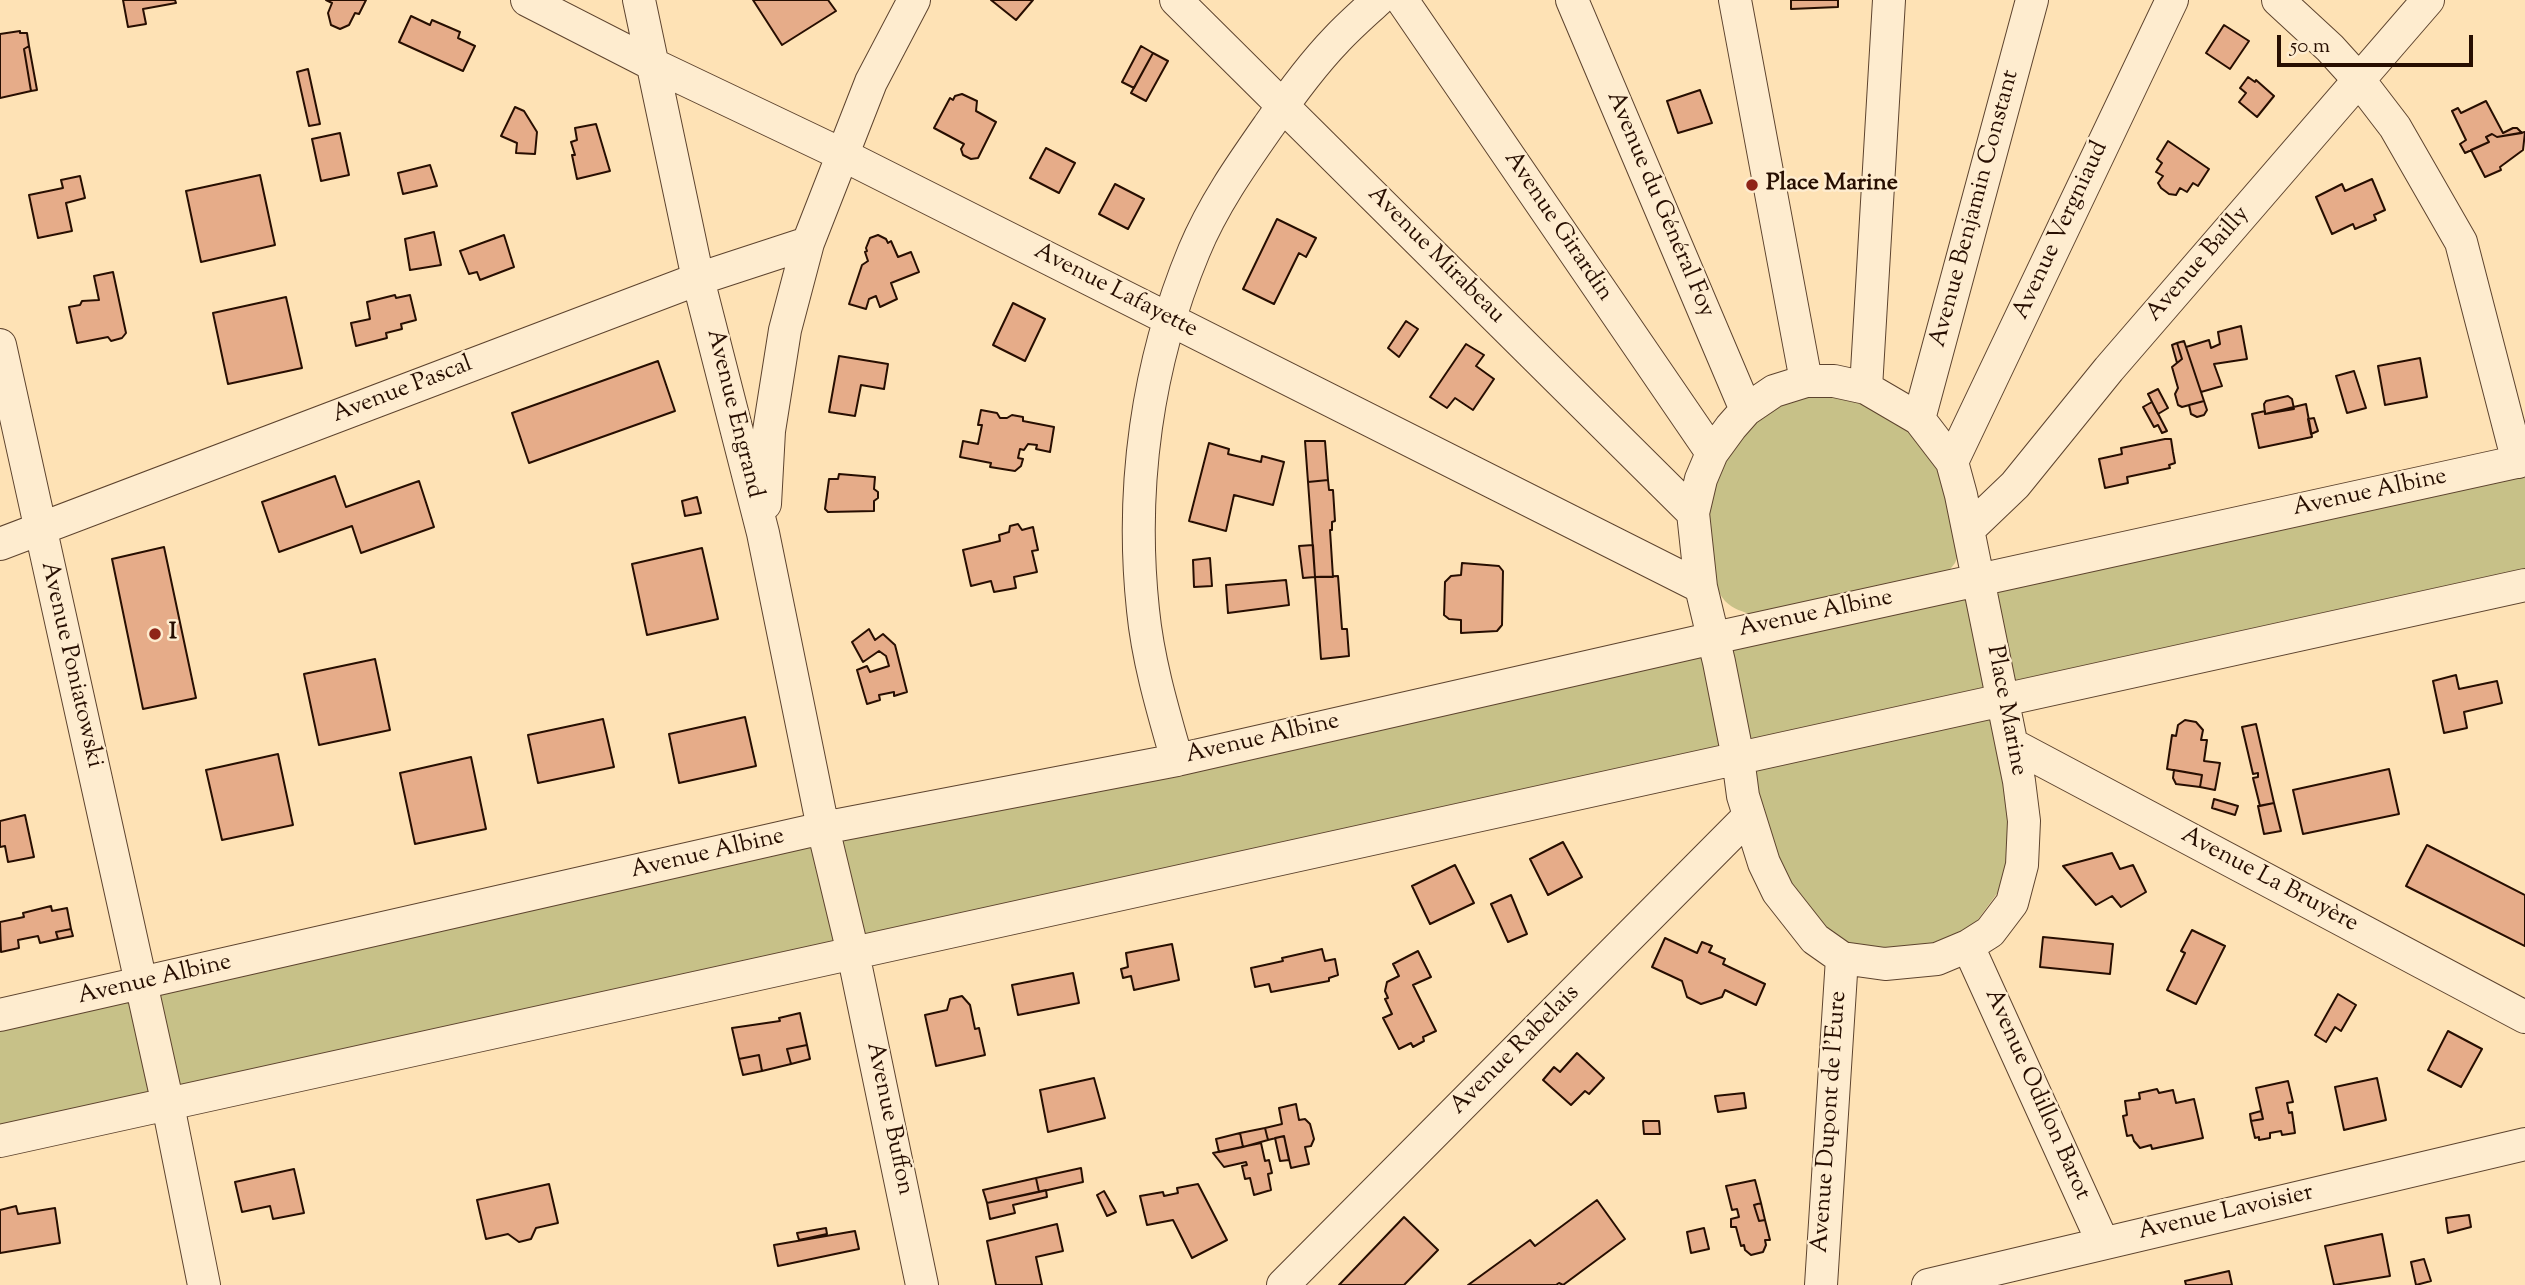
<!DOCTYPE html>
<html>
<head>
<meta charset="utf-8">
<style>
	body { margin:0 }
	#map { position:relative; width:2525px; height:1285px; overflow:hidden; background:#fee2b5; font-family:"Sorts Mill Goudy",serif }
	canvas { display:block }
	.scale { position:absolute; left:2277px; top:35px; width:196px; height:32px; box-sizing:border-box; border:4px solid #270e01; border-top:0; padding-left:9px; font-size:21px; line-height:24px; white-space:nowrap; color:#270e01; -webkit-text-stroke:5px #feeccf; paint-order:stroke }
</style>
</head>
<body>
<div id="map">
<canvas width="2525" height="1285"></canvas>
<div class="scale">50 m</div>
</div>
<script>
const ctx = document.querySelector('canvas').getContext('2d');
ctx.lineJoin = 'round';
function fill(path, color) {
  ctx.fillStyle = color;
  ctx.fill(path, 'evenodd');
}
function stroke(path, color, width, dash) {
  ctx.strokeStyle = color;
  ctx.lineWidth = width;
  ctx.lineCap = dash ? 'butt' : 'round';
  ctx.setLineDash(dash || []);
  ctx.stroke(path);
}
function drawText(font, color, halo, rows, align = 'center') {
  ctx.font = font + ' "Sorts Mill Goudy",serif';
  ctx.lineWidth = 5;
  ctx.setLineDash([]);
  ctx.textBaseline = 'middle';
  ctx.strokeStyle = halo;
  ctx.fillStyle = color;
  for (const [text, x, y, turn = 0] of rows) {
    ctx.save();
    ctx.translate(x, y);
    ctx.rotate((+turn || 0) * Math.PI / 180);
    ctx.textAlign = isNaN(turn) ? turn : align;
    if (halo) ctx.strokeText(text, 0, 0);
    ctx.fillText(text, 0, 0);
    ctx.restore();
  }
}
fill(new Path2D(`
	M1851,395L1900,417L1939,467L1960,551L1955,563L1948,572L1754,615C1743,612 1733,609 1725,601C1707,581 1705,513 1711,486C1717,461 1745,422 1768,409C1796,393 1820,396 1851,395Z
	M2525,471V576L0,1129V1025Z
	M1997,714L2014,816L2004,884L1968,933L1944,945L1852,952L1818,926L1774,858L1749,766Z`), '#c7c188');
const building = new Path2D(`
	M123,0H175L176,3L143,9L146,24L128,27Z
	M326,0H366L359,14L355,13L349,25L340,29L331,25L328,13L332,3Z
	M753,0H828L836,11L782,45Z
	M991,0H1033L1016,20Z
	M1791,0H1838V7L1791,9Z
	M411,16L430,25L432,20L460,32L458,38L475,46L463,71L399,42Z
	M2224,25L2249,41L2230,69L2206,53Z
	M20,31V33H27L29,46L24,49L31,91L0,98V34Z
	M29,46L37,90L31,91L24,49Z
	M1141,46L1153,53L1134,88L1122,82Z
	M1153,53L1168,61L1146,101L1131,93Z
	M308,69L320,124L309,126L297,72Z
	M2248,77L2255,82L2256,80L2274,96L2257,117L2239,102L2246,93L2240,88Z
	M1700,90L1712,123L1678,133L1667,101Z
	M962,94L977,101L976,111L996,122L978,158L971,159L963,155L961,149L964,144L934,128L950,98L953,100L955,96Z
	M2486,101L2503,133L2513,128H2517L2522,133L2497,137L2492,134L2486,137L2489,142L2465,153L2460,144L2466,140L2452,111L2458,108L2461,113Z
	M515,107L524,111L537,132L535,154L516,153L517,143L501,136Z
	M596,124L610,171L577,179L572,155H575L571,142L577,140L575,128Z
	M2525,132L2523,150L2500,167L2501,170L2485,177L2471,150L2489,142L2486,137L2492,134L2497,137Z
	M340,133L349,175L321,181L312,139Z
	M2168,141L2209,169L2198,186L2193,183L2187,192L2180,188L2176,195L2169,194L2161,188L2158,183L2163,176L2156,172L2162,163L2157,159Z
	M1046,148L1075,163L1059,193L1030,178Z
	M430,165L437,186L403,194L398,173Z
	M260,175L275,245L201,262L186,191Z
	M80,176L85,198L66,203L72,231L38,238L29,195L63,188L61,180Z
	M2372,179L2385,210L2374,215L2376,220L2355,229L2353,224L2332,234L2316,197L2342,184L2345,191Z
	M1115,184L1144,199L1128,229L1099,214Z
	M1277,219L1316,238L1306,257L1299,253L1274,304L1243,289Z
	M434,232L441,265L410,270L405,239Z
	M504,235L514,267L480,280L477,272L469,274L460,251Z
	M878,235L886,239L888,243L891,241L898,257L911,252L919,272L891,283L897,299L880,307L876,296L869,299L866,309L849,304L862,265L868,261L865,252L867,251L866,248L870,238Z
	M113,272L126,333L122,338L111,341L108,337L77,343L69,307L80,305L82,301L99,300L94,276Z
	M395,295L396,298L410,295L416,320L401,324L402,329L386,333L387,338L356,346L351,323L370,319L367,302Z
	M286,297L302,368L228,384L213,313Z
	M1013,303L1045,319L1025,361L993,345Z
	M1406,321L1418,329L1399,357L1388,348Z
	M2241,326L2247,359L2214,364L2222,386L2201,392L2186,347L2209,340L2211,348L2220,344L2218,332Z
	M2184,341L2204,401L2182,407L2178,405L2175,394L2178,388L2172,367L2182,359L2177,343Z
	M2177,343L2182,359L2177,363L2172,345Z
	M1466,344L1484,355L1476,366L1494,379L1473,410L1455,398L1447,408L1430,397Z
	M839,356L888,364L884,389L861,385L855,416L829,412Z
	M2420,358L2427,397L2385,405L2378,366Z
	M658,361L675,411L529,463L512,413Z
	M2354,371L2366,408L2347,413L2336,376Z
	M2158,389L2168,408L2158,414L2148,394Z
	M2288,396L2292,399L2294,409L2265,414L2264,404L2266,401Z
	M2204,401L2207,410L2204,415L2197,417L2191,414L2189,405Z
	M2152,402L2167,431L2162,433L2158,425L2154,427L2143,407Z
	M2306,404L2312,437L2259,448L2252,414L2265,411V414Z
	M981,410L997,413L1000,418H1007L1012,415L1023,417V421L1054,427L1050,452L1036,449L1037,445L1028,444L1024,450L1020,449L1018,458L1023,459L1021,466L1015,471L990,467L991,463L960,457L963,441L978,444L982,425H978Z
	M2314,418L2318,431L2311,434L2308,419Z
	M2165,439H2171L2173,452L2175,463L2169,465L2170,468L2127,477L2128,483L2105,488L2099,459L2122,454L2121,448Z
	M1305,441H1325L1328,480L1308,482Z
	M1209,443L1229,449L1228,454L1261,462L1262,456L1284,462L1273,505L1234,495L1226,531L1189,521Z
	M839,474L875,477L874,489L878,492V498L874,501V511L828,512L825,509L829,479H838Z
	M335,476L346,507L419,481L434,527L361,553L352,526L279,552L262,502Z
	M1328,480L1329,490H1333L1335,521L1332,522V530H1330L1333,577H1315L1308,482Z
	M697,497L701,513L685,516L682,501Z
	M1018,524L1022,530L1033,527L1038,550L1032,551L1037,572L1014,577L1016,588L994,592L991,581L971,586L963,550L1000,541L999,535L1009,532L1010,526Z
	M1313,545L1315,577L1303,578L1299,546Z
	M164,547L196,698L143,709L112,559Z
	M702,548L718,619L647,635L632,564Z
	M1210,558L1212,586L1194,587L1193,560Z
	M1462,563L1499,566L1503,571L1502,625L1497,631L1461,633V620L1449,619L1444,615L1445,582L1451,576L1461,575Z
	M1338,576L1342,629H1347L1349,656L1321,659L1315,577Z
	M1286,580L1289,605L1228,613L1226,585Z
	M869,629L875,640L883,634L895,645L907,692L894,696V692L879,695L880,700L867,704L857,670L867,666L870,672L889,666L886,656L879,651L863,662L852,642Z
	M375,659L390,730L319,745L304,674Z
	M2456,675L2459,689L2497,681L2502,703L2464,712L2467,728L2444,733L2433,681Z
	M745,717L756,766L679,783L669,734Z
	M603,719L614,767L538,783L528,735Z
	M2185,720L2196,722L2203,730L2201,740H2207L2204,761L2220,763L2215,790L2200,787L2202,775L2167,769L2172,735L2176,736L2178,725Z
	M2256,724L2274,803L2260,806L2253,778L2258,777V773L2253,774L2242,727Z
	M278,754L293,825L222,840L206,770Z
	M471,757L486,829L415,844L400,773Z
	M2389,769L2399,814L2303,834L2293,790Z
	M2174,770L2202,775L2200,787L2176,784L2173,778Z
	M2214,799L2238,806L2235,815L2212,808Z
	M2274,803L2281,831L2264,834L2258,806Z
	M25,815L34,857L8,862L5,846L0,847V821Z
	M1563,842L1582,877L1548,895L1530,859Z
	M2427,845L2525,895V946L2406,886Z
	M2112,853L2120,869L2133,865L2146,892L2121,907L2112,896L2096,905L2063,866Z
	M1455,865L1474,903L1430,924L1412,886Z
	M1511,895L1527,934L1508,942L1491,904Z
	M51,906L52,911L67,908L71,929L56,932L58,939L40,943L38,936L18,940L19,948L1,952L0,922L24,917L23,913Z
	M71,929L73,936L58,939L56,932Z
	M2192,930L2225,946L2196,1004L2167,990L2185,953L2181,951Z
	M2043,937L2113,944L2110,974L2040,967Z
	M1665,938L1697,953L1702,942L1712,946L1709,952L1725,959L1723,964L1765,984L1756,1005L1725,990L1722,997L1701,1004L1687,997L1682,981L1652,967Z
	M1172,944L1179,980L1134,990L1131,976L1123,978L1121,969L1128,967L1126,953Z
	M1322,949L1325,961L1335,959L1338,975L1329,978V981L1271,992L1269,984L1255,987L1251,968L1283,961L1282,958Z
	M1418,951L1431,977L1413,985L1436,1031L1423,1037L1424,1041L1413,1047L1411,1043L1399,1049L1383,1018L1392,1014L1385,999L1388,998L1385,991L1387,982L1399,976L1393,964Z
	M1073,973L1079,1003L1018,1015L1012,985Z
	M2338,994L2356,1005L2341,1031L2335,1027L2326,1042L2315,1035Z
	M962,996L970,1005L975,1029L979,1028L985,1055L936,1066L925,1015L947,1010L950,999Z
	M800,1013L807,1045L787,1049L791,1064L762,1071L759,1055L739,1059L732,1028L780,1021L779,1018Z
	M2448,1031L2482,1049L2461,1087L2428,1070Z
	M807,1045L810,1059L791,1064L787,1049Z
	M1577,1053L1604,1078L1589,1094L1585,1091L1571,1105L1543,1080L1554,1067L1560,1072Z
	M759,1055L762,1071L743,1075L739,1059Z
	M1094,1078L1105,1118L1048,1132L1040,1090Z
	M2377,1078L2386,1120L2344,1130L2335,1087Z
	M2288,1081L2293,1102L2287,1103L2289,1113L2292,1112L2295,1133L2282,1135L2281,1131L2270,1133V1138L2259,1140V1137L2255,1138L2251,1121L2263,1119L2256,1088Z
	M2157,1089L2159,1093L2173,1090L2176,1103L2194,1099L2203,1138L2152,1149L2151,1145L2140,1148L2134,1141L2132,1135L2127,1136L2123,1116L2127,1115L2125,1101L2140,1099L2139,1093Z
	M1744,1093L1746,1108L1718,1112L1715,1096Z
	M1296,1104L1299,1120L1305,1119L1310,1124L1314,1139L1311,1146L1305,1147L1309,1164L1291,1168L1284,1136L1268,1140L1265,1128L1282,1124L1279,1108Z
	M2261,1111L2263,1119L2251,1121L2250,1114Z
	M1643,1121H1659L1660,1134H1644Z
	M1265,1128L1268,1140L1243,1147L1240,1133Z
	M1240,1133L1243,1147L1219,1152L1216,1139Z
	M1284,1136L1289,1160L1280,1161L1275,1138Z
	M1261,1143L1265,1161L1269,1160L1272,1173L1268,1174L1271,1190L1254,1195L1250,1178L1245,1179L1242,1166L1247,1165L1246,1162L1224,1167L1213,1153Z
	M1081,1168L1083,1182L1039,1192L1036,1178Z
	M294,1169L304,1213L273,1219L270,1206L242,1212L235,1182Z
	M1036,1178L1039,1192L987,1203L983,1190Z
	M1755,1180L1761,1203L1754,1205L1759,1221L1765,1220L1770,1240H1765L1766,1245L1763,1252L1751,1255L1745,1250L1744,1245L1741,1246L1736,1227H1731V1219L1739,1217L1737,1209L1732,1210L1726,1186Z
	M549,1184L558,1223L536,1228L531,1239L519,1242L508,1234L486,1239L477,1200Z
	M1198,1184L1227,1240L1192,1258L1173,1220L1147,1225L1140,1196L1163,1192L1164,1196L1178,1193L1177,1188Z
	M1046,1190L1047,1197L1013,1205L1015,1213L990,1219L987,1203Z
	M1104,1191L1116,1212L1107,1216L1097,1195Z
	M1597,1200L1625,1239L1563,1285L1559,1283L1556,1285H1468L1530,1240L1535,1246Z
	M1761,1203L1765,1220L1759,1221L1754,1205Z
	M16,1206L18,1214L55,1208L60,1243L0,1253V1210Z
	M2469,1215L2471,1227L2448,1233L2446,1218Z
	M1404,1217L1438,1250L1404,1285H1339Z
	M1057,1224L1063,1251L1036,1257L1042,1285H996L987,1241Z
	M826,1228L827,1234L799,1240L797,1233Z
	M1704,1228L1709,1249L1691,1253L1687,1232Z
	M855,1231L859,1249L778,1266L774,1245Z
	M2382,1234L2390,1276L2334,1285L2325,1246Z
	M2424,1259L2431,1281L2416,1285L2411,1262Z
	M2229,1271L2232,1285H2186L2185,1281Z`);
fill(building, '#e6ac89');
stroke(building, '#270e01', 2);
const minor = new Path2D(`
	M527,0L652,64L841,154L1701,587
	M639,0L698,279L763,533L823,828L853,953L922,1285
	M1176,0L1693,513
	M1402,0L1712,453
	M1572,0L1746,410
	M1735,0L1806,381
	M2278,0L2330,48L2359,80L2395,127L2461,242L2518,462
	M0,345L168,1105L204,1285
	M1806,381H1834L1866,388L1919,419L1952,462L1961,495L2019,781L2024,821L2022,865L2012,903L1990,932L1968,946L1937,959L1885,964L1842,958L1815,939L1778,892L1764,863L1743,796L1738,758L1719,662L1701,587L1693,513L1701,479L1712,453L1731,427L1746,410L1774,391Z
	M1866,388L1889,0
	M1919,419L2032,0
	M1952,462L2172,0
	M765,504L769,431L785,330L808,243L871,82L914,0
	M1969,529L2015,485L2109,369L2428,0
	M0,544L698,279L808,243
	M2013,745L2525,1017
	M1177,760C1163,711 1148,661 1143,610C1130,488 1147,364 1194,251C1213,205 1242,164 1270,124C1290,95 1312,65 1336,40C1349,26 1364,13 1378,0
	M1968,946L2103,1243
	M0,1015L823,828L1177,760L1714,638L2525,460
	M0,1141L2525,585
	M1283,1285L1749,816
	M1821,1285L1842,958
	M1928,1285L2525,1144`);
stroke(minor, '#5d432e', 34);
stroke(minor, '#feeccf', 32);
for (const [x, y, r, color] of [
	[1752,185,7,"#8f2418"],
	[155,634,7,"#8f2418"]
]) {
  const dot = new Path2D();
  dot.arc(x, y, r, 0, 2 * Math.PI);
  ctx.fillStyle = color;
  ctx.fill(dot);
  stroke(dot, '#feeccf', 2.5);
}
drawText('bold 24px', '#270e01', '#feeccf', [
	["Place Marine",1766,185],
	["I",169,634]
], 'left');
drawText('24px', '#270e01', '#feeccf', [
	["Avenue du Général Foy",1659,205,67],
	["Avenue Benjamin Constant",1976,209,-75],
	["Avenue Girardin",1557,227,56],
	["Avenue Vergniaud",2062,231,-65],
	["Avenue Mirabeau",1435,256,45],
	["Avenue Bailly",2199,265,-49],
	["Avenue Lafayette",1115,292,27],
	["Avenue Pascal",403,391,-21],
	["Avenue Engrand",733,414,76],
	["Avenue Albine",2370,494,-12],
	["Avenue Albine",1816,615,-12],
	["Avenue Poniatowski",70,665,77],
	["Place Marine",2005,711,79],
	["Avenue Albine",1263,740,-13],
	["Avenue Albine",708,855,-13],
	["Avenue La Bruyère",2269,881,28],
	["Avenue Albine",155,981,-13],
	["Avenue Rabelais",1516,1051,-45],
	["Avenue Odillon Barot",2036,1095,66],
	["Avenue Buffon",888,1119,78],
	["Avenue Dupont de l'Eure",1831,1122,-86],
	["Avenue Lavoisier",2226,1214,-13]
]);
</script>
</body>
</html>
